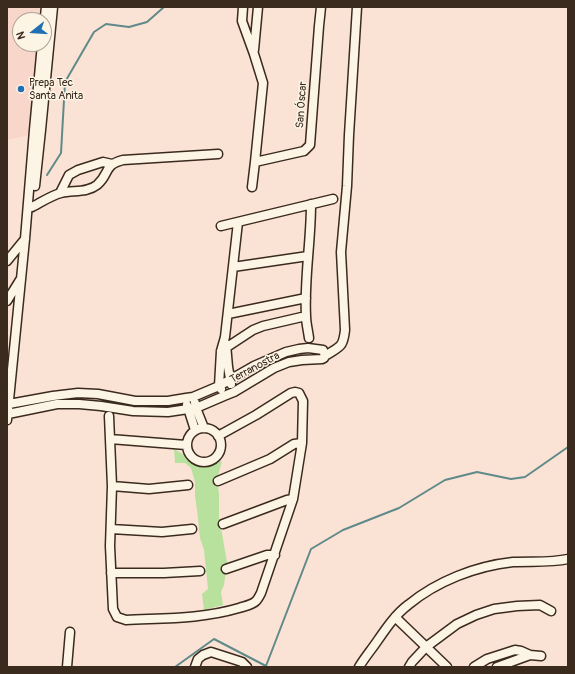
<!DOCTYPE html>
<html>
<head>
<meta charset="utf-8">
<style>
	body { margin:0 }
	#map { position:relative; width:575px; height:674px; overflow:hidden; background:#fae3d5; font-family:Pangolin,sans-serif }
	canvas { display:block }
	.frame { position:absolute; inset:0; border:8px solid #3b2a1e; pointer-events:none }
	.north { position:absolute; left:12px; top:12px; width:40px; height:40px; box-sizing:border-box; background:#fcf5e5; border:1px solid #afa495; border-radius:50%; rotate:253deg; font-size:11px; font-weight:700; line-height:16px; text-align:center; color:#3b2a1e }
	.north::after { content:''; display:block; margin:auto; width:14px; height:18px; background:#1f6fb2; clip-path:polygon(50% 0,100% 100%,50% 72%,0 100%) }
</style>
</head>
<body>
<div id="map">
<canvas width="575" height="674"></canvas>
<div class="frame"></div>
<div class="north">N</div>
</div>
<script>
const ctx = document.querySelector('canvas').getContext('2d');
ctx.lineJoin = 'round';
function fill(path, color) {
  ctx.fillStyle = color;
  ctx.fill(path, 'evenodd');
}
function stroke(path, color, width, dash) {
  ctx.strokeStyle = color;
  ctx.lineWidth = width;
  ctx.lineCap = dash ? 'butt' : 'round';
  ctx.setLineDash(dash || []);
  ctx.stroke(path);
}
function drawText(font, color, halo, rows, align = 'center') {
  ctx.font = font + ' Pangolin,sans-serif';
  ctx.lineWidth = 3;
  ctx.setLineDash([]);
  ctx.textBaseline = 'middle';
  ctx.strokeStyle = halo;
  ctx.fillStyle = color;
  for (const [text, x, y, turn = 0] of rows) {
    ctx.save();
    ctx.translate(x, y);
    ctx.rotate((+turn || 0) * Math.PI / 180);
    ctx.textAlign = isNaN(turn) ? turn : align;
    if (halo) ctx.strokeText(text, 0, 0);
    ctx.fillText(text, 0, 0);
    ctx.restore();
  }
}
fill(new Path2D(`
	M7,7H43L42,20H20V44H39L31,135L7,140Z`), '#f8d7ca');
fill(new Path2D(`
	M174,449L186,456L194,464L207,467L222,461L217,480L219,494V517L227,562L224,585L221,592L223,605L204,610L202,594L208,589L204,550L200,538L197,510L195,496V482L191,468L185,463H175Z`), '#b7e19d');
stroke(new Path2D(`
	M47,175L61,153L65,82L94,32L106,24L129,27L147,22L164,7
	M175,667L214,639L266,666L311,549L343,530L399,508L445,480L477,472L511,479L525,477L568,447`), '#608a89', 2);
const street = new Path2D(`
	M243,7L242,21L254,54L263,83L255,162L304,151L310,145L319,26L321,7
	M44,25L46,7
	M254,50L258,7
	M35,186L41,130L53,7
	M252,187L255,162
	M60,193L69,175L78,170L103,162L112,164
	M28,207H32C40,203 52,195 61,193C73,190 87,193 97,185C110,174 103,165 123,160L218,154
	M221,226L333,199
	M7,261L25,239
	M233,267L308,256
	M7,301L20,280
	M228,314L306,298
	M309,338C308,330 306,323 306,316C304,279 311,242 311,204
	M226,344L228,367L231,384
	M221,351L253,330L263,326L306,316
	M325,356C340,346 343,348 345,330L341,252L347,186L349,135L357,7
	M221,389L219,386L221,351L225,337L238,222
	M195,403L196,408L204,428
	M187,405L195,430
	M8,414L57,404H79L101,406L133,411L168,412L188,409L196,408L224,396L234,392L274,368L289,362L302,360L322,359L324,358L325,356L323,350L308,348L299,349L286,352L254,366L219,386L193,397L186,398L168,401H135L98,394L78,393L53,396L9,404
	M109,416L112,486L110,546L113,609L117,617L126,620C164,618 202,619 239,608C245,606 252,605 256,601C258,599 260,595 261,593L293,499L302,443L303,401L299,393L295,392L291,393L256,415L218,436
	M7,420L25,239L34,130L42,44
	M187 445a17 17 0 1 1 34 0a17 17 0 1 1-34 0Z
	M110,439L186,445
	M218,481L270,459L294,444L302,443
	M112,486L149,489L188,485
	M223,524L287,500L293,499
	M111,529L162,532L192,529
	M226,569L267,555H275
	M111,573H164L200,571
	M395,617L447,667
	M67,667L70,632
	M195,667L198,659L203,655L211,652L242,662L247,667
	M359,667C365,657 372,649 378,640C387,627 396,614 408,605C437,581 476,566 513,562C532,561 550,563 568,559
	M409,667L412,662L426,647L457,624L476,615L494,609L517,606L540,605L551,611
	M474,667L487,659L515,650L521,651L530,655L541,656
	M497,667L530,655`);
stroke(street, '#3b2a1e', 11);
stroke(street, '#fcf5e5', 8);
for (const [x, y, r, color] of [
	[21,89,4,"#1f6fb2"]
]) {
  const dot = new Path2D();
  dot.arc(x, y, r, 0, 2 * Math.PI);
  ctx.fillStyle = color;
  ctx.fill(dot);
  stroke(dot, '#fcf5e5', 1.5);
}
drawText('11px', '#3b2a1e', '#fcf5e5', [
	["Prepa Tec",29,83],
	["Santa Anita",29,96]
], 'left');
drawText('11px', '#3b2a1e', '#fcf5e5', [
	["San Óscar",302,105,-86],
	["Terranostra",255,368,-28]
]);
</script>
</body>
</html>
